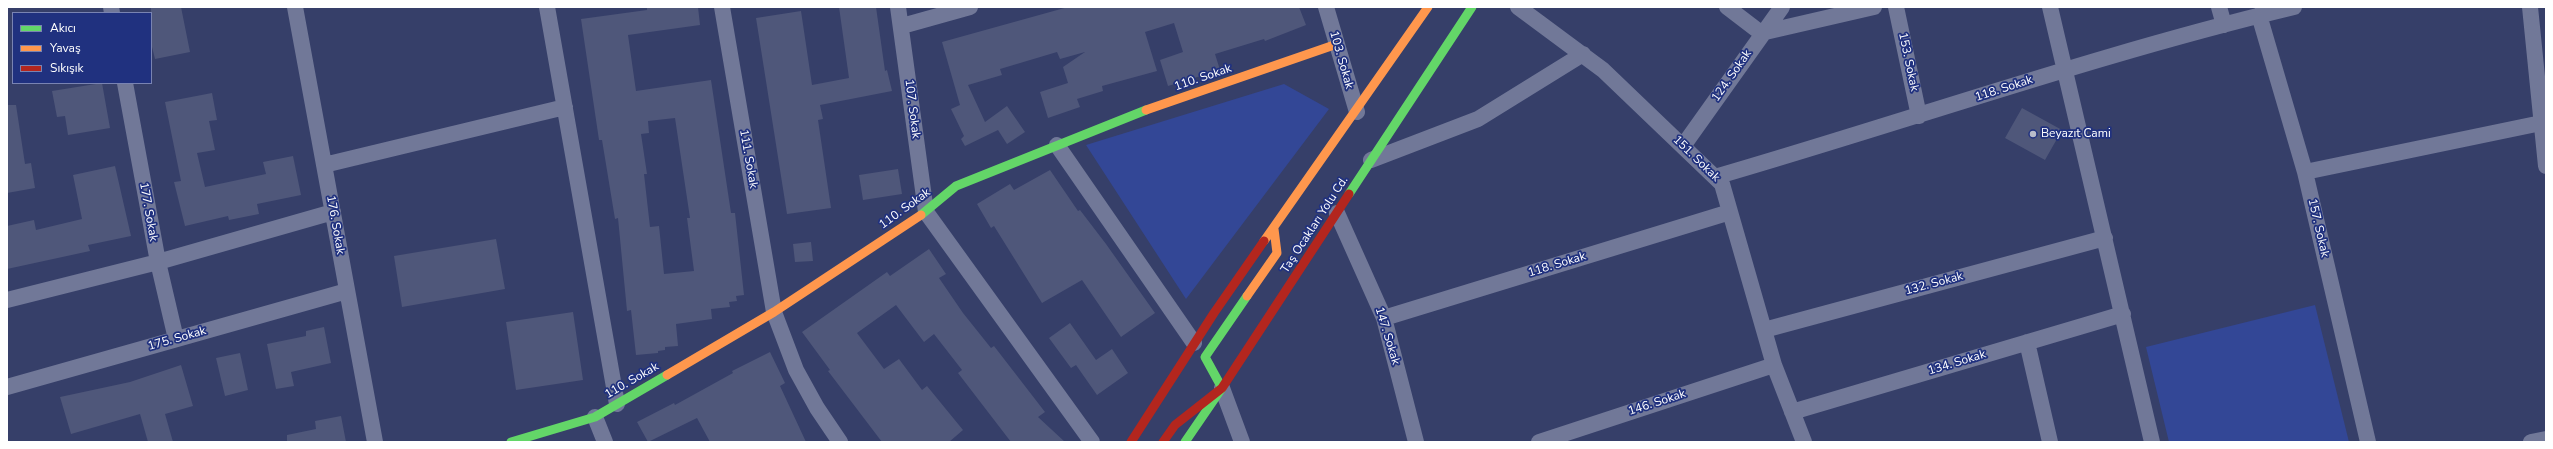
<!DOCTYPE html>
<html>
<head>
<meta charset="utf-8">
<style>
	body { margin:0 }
	#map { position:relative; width:2553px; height:449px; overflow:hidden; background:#363f69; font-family:"Nunito Sans",sans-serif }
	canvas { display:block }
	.frame { position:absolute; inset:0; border:8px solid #fff; pointer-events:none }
	.legend { position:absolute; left:12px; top:12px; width:140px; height:72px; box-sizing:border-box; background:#20317f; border:1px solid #7983b2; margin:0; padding:5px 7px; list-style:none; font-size:12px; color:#fff }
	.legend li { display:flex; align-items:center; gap:8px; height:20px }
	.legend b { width:20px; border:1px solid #7983b2 }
</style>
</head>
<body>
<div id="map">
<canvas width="2553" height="449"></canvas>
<div class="frame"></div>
<ul class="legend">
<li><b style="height:5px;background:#63d668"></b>Akıcı</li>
<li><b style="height:5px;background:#ff974d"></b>Yavaş</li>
<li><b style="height:5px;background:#b3261e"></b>Sıkışık</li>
</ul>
</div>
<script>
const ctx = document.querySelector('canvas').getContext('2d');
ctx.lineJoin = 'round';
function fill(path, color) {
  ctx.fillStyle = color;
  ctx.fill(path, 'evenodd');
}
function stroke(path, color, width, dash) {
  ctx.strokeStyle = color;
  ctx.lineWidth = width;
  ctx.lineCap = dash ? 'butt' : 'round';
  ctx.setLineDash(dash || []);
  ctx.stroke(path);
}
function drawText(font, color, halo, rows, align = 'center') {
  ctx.font = font + ' "Nunito Sans",sans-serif';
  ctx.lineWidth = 3.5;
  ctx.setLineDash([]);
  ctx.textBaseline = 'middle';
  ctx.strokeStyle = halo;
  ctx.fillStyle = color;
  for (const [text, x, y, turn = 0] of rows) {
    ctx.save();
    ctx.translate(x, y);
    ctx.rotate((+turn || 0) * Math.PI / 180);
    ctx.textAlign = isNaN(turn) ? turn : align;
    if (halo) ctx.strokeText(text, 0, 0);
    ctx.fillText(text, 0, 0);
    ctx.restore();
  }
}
fill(new Path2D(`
	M1284,84L1329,109L1186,299L1086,145Z
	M2315,305L2349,442H2169L2146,347Z`), '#334796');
fill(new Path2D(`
	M151,7H181L190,52L155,59L151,43Z
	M647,7H698L700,25L628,35L636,91L711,80L731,213H735L744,295L736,296L737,301L729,302L730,307L711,309L712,319L676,324L678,346L665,347V350L658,351V353L636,355L631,310L627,311L618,218L615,219L602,140H599L581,19L647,10ZM675,118L690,218H687L694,271L664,274L659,226L650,227L644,174H647L641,134L649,133L648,121Z
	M839,7H876L885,71L887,70L892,91L820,105L823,119L818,120L831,208L787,214L756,18L801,11L812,85L849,78Z
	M1068,7H1299L1306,25L1265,41L1264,39L1215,54L1220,70L1168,86L1160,60L1183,52L1174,23L1145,32L1157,71L1102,86L1103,91L1077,99L1080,107L1048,118L1040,92L1068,83L1063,67L1085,52L1060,59L1057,52L1000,69L1002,75L968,85L985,122L1007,106L1025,132L1007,144L998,130L965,146L961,139L964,136L951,109L960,105L942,42Z
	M102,83L110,128L68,135L65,116L57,117L52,91Z
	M212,93L217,120L209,121L215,150L197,153L205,187L266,174L263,162L293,156L301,195L257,204L259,214L229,220L228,216L185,226L174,182L181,181L165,102Z
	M7,105H16L25,164L31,163L35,188L7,193Z
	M2022,108L2062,130L2045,160L2005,138Z
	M115,166L131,236L88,245L90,251L7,269V226L34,220L36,230L82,219L73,175Z
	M898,169L902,194L863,200L859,175Z
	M1050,170L1078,211L1080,210L1106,244L1155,313L1121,337L1082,280L1042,303L994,226L991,228L977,204L1010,184L1014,190Z
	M496,239L505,289L402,307L394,256Z
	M811,242L813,261L795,262L793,244Z
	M929,249L946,274L939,278L963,313L991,348L994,346L1045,412L1038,417L1065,442H1011L958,373L962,370L934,334L924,342L896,305L857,333L884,369L899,359L922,390L927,386L963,430L949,442H882L828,371L830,370L802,332L887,272L890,276Z
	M573,312L583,380L516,390L506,322Z
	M1070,323L1096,360L1112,349L1128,373L1097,395L1076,365L1071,368L1049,338Z
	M324,327L331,363L291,372L294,386L276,389L267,344L306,336V331Z
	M770,352L785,383L780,386L806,442H710L697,418L648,442L637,422L674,403L675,405L733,373L732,371Z
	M240,353L248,390L225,396L216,358Z
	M181,365L193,406L165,414L173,442H148L140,414L71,434L60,397L130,382Z
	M341,416L346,442H287V435L316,429L315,421Z`), '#4f577a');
stroke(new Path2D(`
	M111,7L112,13
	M295,7L375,442
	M547,7L617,404
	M722,7L774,312L796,370L817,408L840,442
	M898,7L926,212L1092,442
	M1326,7L1357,112
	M1518,7L1603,70L1722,184L1774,365L1804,442
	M1727,7L1761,33
	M1896,7L1919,116
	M2050,7L2152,442
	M2219,7L2224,25
	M2530,7L2546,166
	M2259,15L2305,172L2368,442
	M902,26L970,7
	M1761,33L1874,7
	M125,83L158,262L176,339
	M1057,145L1194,343
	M1683,146L1782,7
	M1371,160L1478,119L1583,54
	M324,165L565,107
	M2305,172L2546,122
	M1715,177C1908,121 2098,54 2294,7
	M1337,213L1384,318L1416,442
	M7,300L158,262L333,212
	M1384,318L1730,212
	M1764,330L2105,238
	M2027,342L2050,442
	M7,387L347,291
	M1222,388L1242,442
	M1792,412L2123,314
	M595,417L605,442
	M1539,442L1774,365
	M2531,442L2546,439`), '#717898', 16);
stroke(new Path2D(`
	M1349,194L1472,7
	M921,215L956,186L1146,110
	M511,442L595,417L667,375
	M1185,442L1222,388L1205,357L1247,296`), '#63d668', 9);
stroke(new Path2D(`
	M1146,110L1337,44
	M1264,241L1428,7
	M1247,296L1277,253L1274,229
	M667,375L774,312L921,215`), '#ff974d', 9);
stroke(new Path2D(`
	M1131,442L1214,313L1264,241
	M1163,442L1175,425L1222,388L1349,194`), '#b3261e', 9);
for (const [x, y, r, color] of [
	[2033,134,4,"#b9bcca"]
]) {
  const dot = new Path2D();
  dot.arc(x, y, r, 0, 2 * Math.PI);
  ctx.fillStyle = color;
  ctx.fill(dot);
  stroke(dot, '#20317f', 1.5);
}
drawText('12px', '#fff', '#20317f', [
	["103. Sokak",1341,60,74],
	["153. Sokak",1908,62,78],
	["124. Sokak",1732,76,-55],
	["110. Sokak",1203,78,-19],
	["118. Sokak",2004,89,-18],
	["107. Sokak",912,109,83],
	["111. Sokak",748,159,80],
	["151. Sokak",1696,159,44],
	["110. Sokak",905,209,-36],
	["177. Sokak",148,212,80],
	["176. Sokak",335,225,80],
	["Taş Ocakları Yolu Cd.",1315,225,-57],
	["157. Sokak",2318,228,77],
	["118. Sokak",1557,265,-17],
	["132. Sokak",1934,284,-15],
	["147. Sokak",1387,336,73],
	["175. Sokak",177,339,-16],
	["134. Sokak",1957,363,-17],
	["110. Sokak",632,381,-30],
	["146. Sokak",1657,403,-18]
]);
drawText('12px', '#fff', '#20317f', [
	["Beyazıt Cami",2041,134]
], 'left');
</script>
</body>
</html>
